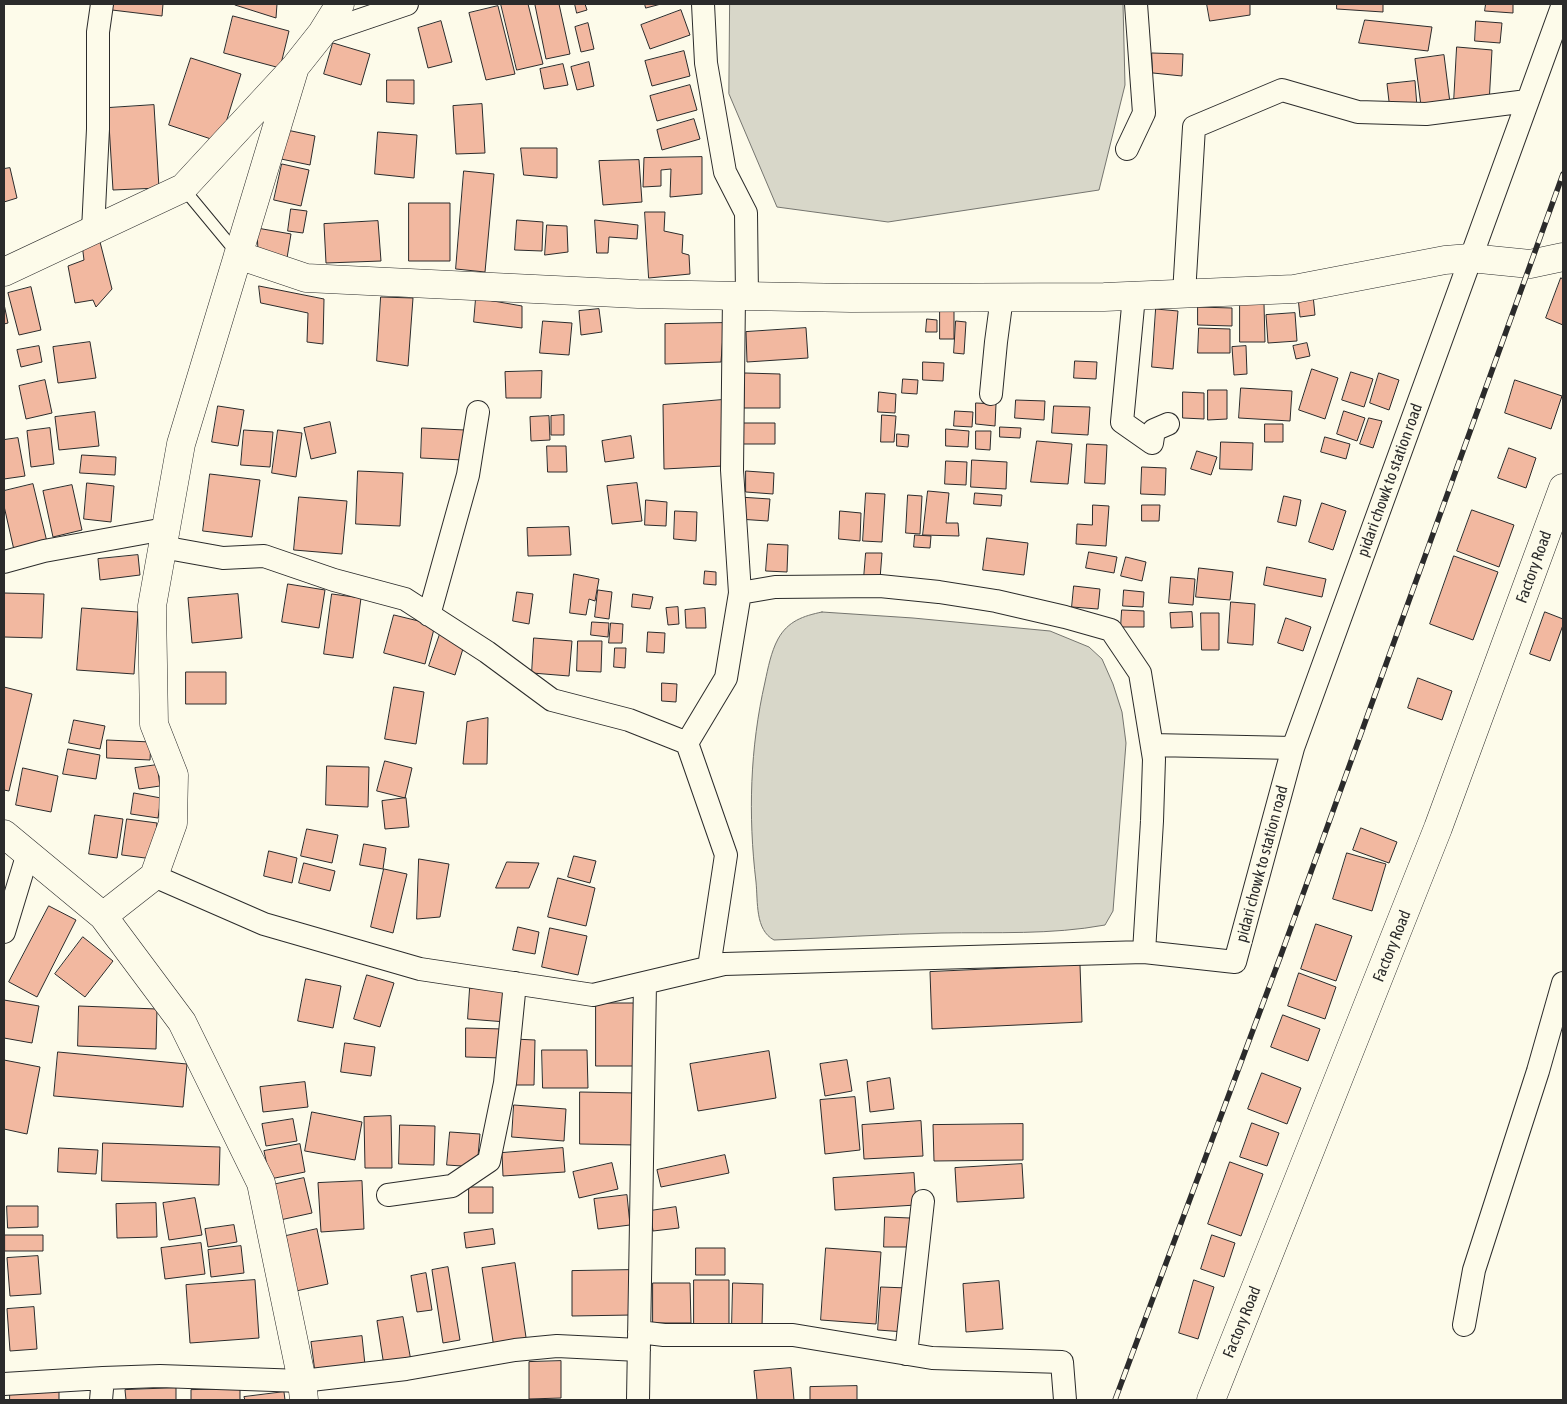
<!DOCTYPE html>
<html>
<head>
<meta charset="utf-8">
<style>
	body { margin:0 }
	#map { position:relative; width:1567px; height:1404px; overflow:hidden; background:#fdfbea; font-family:"Asap Condensed",sans-serif }
	canvas { display:block }
	.frame { position:absolute; inset:0; border:5px solid #2b2b2b; pointer-events:none }
</style>
</head>
<body>
<div id="map">
<canvas width="1567" height="1404"></canvas>
<div class="frame"></div>
</div>
<script>
const ctx = document.querySelector('canvas').getContext('2d');
ctx.lineJoin = 'round';
function fill(path, color) {
  ctx.fillStyle = color;
  ctx.fill(path, 'evenodd');
}
function stroke(path, color, width, dash) {
  ctx.strokeStyle = color;
  ctx.lineWidth = width;
  ctx.lineCap = dash ? 'butt' : 'round';
  ctx.setLineDash(dash || []);
  ctx.stroke(path);
}
function drawText(font, color, halo, rows, align = 'center') {
  ctx.font = font + ' "Asap Condensed",sans-serif';
  ctx.lineWidth = 4;
  ctx.setLineDash([]);
  ctx.textBaseline = 'middle';
  ctx.strokeStyle = halo;
  ctx.fillStyle = color;
  for (const [text, x, y, turn = 0] of rows) {
    ctx.save();
    ctx.translate(x, y);
    ctx.rotate((+turn || 0) * Math.PI / 180);
    ctx.textAlign = isNaN(turn) ? turn : align;
    if (halo) ctx.strokeText(text, 0, 0);
    ctx.fillText(text, 0, 0);
    ctx.restore();
  }
}
const water = new Path2D(`
	M730,4H1123L1125,85L1099,190L888,222L777,207L729,94Z
	M822,612L913,618L1050,631L1089,647L1102,659L1113,684L1122,712L1126,743L1113,911L1105,925C1051,935 996,932 941,933C886,934 830,938 774,940C755,930 758,902 756,882C748,815 750,748 765,682C768,668 771,652 778,639C788,621 803,616 822,612Z`);
fill(water, '#d8d7c9');
stroke(water, '#74746e', 1);
const building = new Path2D(`
	M112,4H163L162,16L112,10Z
	M235,4H277L276,18L235,5Z
	M501,4H528L543,64L517,70Z
	M541,4H559L570,54L546,59L535,5Z
	M575,4H585L587,10L577,13Z
	M645,4H661L646,8Z
	M1207,4H1250V15L1210,21Z
	M1337,4H1383V12L1337,9Z
	M1486,4H1513V13L1485,11Z
	M498,6L515,74L486,80L469,13Z
	M681,10L690,35L650,49L641,25Z
	M233,16L289,31L280,68L224,53Z
	M1365,20L1432,27L1428,51L1359,43Z
	M441,21L452,62L428,68L418,28Z
	M1476,21L1502,23L1500,43L1475,41Z
	M588,23L594,49L581,52L575,27Z
	M333,43L370,54L361,85L324,74Z
	M1457,47L1492,50L1489,104L1454,102Z
	M684,51L690,76L652,86L645,61Z
	M1152,53L1183,54L1182,76L1153,73Z
	M1444,55L1450,103L1421,106L1415,59Z
	M191,58L241,74L220,142L169,125Z
	M589,62L594,86L577,90L571,67Z
	M563,64L568,85L544,89L540,69Z
	M387,80H414V104L387,102Z
	M1415,81L1417,107L1390,110L1387,84Z
	M690,85L697,110L657,121L650,96Z
	M482,104L485,153L456,154L453,106Z
	M154,105L159,188L113,190L108,108Z
	M694,119L700,139L662,150L657,130Z
	M287,130L315,136L310,165L281,159Z
	M378,132L417,135L414,178L375,174Z
	M521,148H557V178L524,175Z
	M702,157V194L670,197L671,169L661,170V186L643,187L644,158Z
	M639,160L642,202L603,205L599,161Z
	M282,164L309,170L301,206L274,200Z
	M10,168L17,198L4,202V169Z
	M464,171L494,174L485,272L456,269Z
	M409,203H450V261H409Z
	M291,209L307,211L303,233L288,231Z
	M645,212H665L664,231L683,235L682,253L689,255L690,274L649,278Z
	M517,220L543,222L542,251L515,250Z
	M595,220L638,225L637,239L609,237L608,253H597Z
	M378,221L381,261L326,263L324,224Z
	M547,225L567,226L568,252L545,255Z
	M257,228L291,234L286,264L259,259Z
	M99,238L112,289L96,307L93,300L75,303L68,266L84,260L82,244Z
	M1561,278L1563,279V325L1546,318Z
	M259,286L324,299L323,344L307,342L308,313L261,303Z
	M31,287L41,330L19,335L8,293Z
	M1313,295L1315,315L1300,317L1298,297Z
	M381,297L413,298L408,366L377,361Z
	M476,298L522,306V328L474,322Z
	M4,304L8,323L4,324Z
	M1240,304H1264L1265,342H1240Z
	M1198,307L1232,308V326L1198,325Z
	M599,309L602,332L581,335L579,311Z
	M940,309H954V339H940Z
	M1156,309L1178,311L1173,369L1152,367Z
	M1295,313L1297,341L1268,343L1266,315Z
	M927,319L937,320V332H926Z
	M543,321L572,323L569,355L540,353Z
	M956,321L966,322L964,354L954,353Z
	M724,323L721,362L665,364V324Z
	M806,328L808,358L747,362L746,332Z
	M1199,328L1230,329V353H1198Z
	M90,342L96,378L58,383L53,347Z
	M1307,343L1310,356L1296,359L1293,346Z
	M39,346L42,362L21,367L17,350Z
	M1246,346L1247,374L1234,375L1232,347Z
	M1075,361L1097,362L1096,379L1074,378Z
	M923,362L944,363L943,381L923,380Z
	M1312,369L1338,378L1325,419L1299,410Z
	M542,371L541,398H506L505,372Z
	M1351,372L1373,379L1364,407L1342,400Z
	M745,373L780,374V408H744Z
	M1379,373L1399,380L1389,410L1370,403Z
	M903,379L918,380L917,394L902,393Z
	M45,380L52,413L26,419L19,386Z
	M1515,380L1562,396L1551,429L1505,413Z
	M1241,388L1292,391L1290,421L1239,418Z
	M1208,390H1227V419L1208,420Z
	M879,392L896,394L895,413L878,412Z
	M1183,392L1204,393V419L1183,418Z
	M722,400L723,466L664,469L663,405Z
	M1016,400L1045,401L1044,420L1015,418Z
	M976,403L996,404L995,426L976,424Z
	M218,406L244,410L238,446L212,442Z
	M1054,406L1090,407L1088,435L1052,433Z
	M955,411L973,412L972,427L954,426Z
	M1344,411L1365,418L1357,441L1337,434Z
	M95,412L99,446L59,450L55,417Z
	M564,415V435H551V416Z
	M882,415L896,416L894,442H881Z
	M549,416L550,440L531,441L530,417Z
	M1369,418L1382,421L1373,448L1360,444Z
	M330,422L336,453L311,459L304,428Z
	M740,423H775V444H740Z
	M1265,424H1283V442H1265Z
	M1000,427L1021,428L1020,438L1000,437Z
	M50,428L54,464L31,467L27,431Z
	M422,428L465,430L463,460L421,458Z
	M946,429L969,431L968,447L946,446Z
	M244,430L273,432L270,467L241,465Z
	M278,430L302,433L296,477L272,473Z
	M976,431H991L990,450L976,449Z
	M897,434L909,435L908,447L897,446Z
	M631,436L634,458L605,462L602,441Z
	M1325,437L1350,444L1346,459L1321,452Z
	M18,438L25,476L4,479V440Z
	M1037,441L1072,444L1068,484L1031,482Z
	M1221,442L1253,443L1252,470L1220,469Z
	M1087,444L1107,445L1105,484L1085,483Z
	M547,446H566L567,472H548Z
	M1509,448L1536,458L1526,488L1498,478Z
	M1197,451L1217,457L1211,475L1191,469Z
	M82,455L116,457L115,475L80,473Z
	M972,460L1007,462L1006,489L971,487Z
	M946,461L967,462L966,485L945,484Z
	M1142,467L1166,468L1165,495L1141,494Z
	M358,471L403,473L400,526L356,524Z
	M746,471L774,473L773,494L746,492Z
	M210,474L260,480L252,537L203,531Z
	M87,483L114,486L111,522L84,519Z
	M637,483L642,521L612,524L607,486Z
	M33,484L47,542L14,550L4,506V491Z
	M72,485L82,530L53,537L43,491Z
	M928,491L949,493L946,523H958L959,536L923,535Z
	M866,493L885,494L882,542L863,541Z
	M975,493L1002,495L1001,506L974,504Z
	M908,495L922,496L920,534L906,533Z
	M1284,496L1301,500L1296,526L1278,522Z
	M299,497L347,501L342,554L294,550Z
	M739,497L770,499L768,521L738,519Z
	M646,500L667,502L666,526L645,525Z
	M1322,503L1346,511L1333,550L1309,542Z
	M1093,505L1109,506L1106,546L1076,544L1077,524L1092,525Z
	M1142,505H1160L1159,521H1142Z
	M1472,510L1514,525L1499,567L1457,551Z
	M675,511L697,512L696,541L674,539Z
	M840,511L861,513L860,541L839,539Z
	M569,527L571,555L528,556L527,528Z
	M915,535L931,536L930,548L914,547Z
	M987,538L1028,543L1024,575L983,570Z
	M768,544L788,545L787,572L766,571Z
	M1089,552L1117,557L1114,573L1086,568Z
	M866,553H882L880,579L864,578Z
	M138,555L140,575L100,580L98,559Z
	M1454,556L1498,572L1473,640L1430,624Z
	M1126,557L1146,562L1142,581L1121,576Z
	M1267,567L1326,579L1322,597L1264,585Z
	M1199,568L1233,572L1230,600L1196,597Z
	M705,571L716,572V585L704,584Z
	M574,574L599,579L595,601L589,599L586,615L570,613Z
	M1171,577L1195,579L1193,605L1169,603Z
	M288,584L325,590L319,628L282,622Z
	M1074,586L1100,589L1098,609L1072,607Z
	M598,590L612,592L609,619L595,617Z
	M1124,590L1144,592L1143,607L1123,606Z
	M517,592L533,594L529,624L513,621Z
	M4,593L44,594L42,638L4,637Z
	M238,594L242,638L192,643L188,598Z
	M332,594L361,598L353,658L324,654Z
	M633,594L653,597L650,609L632,607Z
	M1231,602L1255,604L1253,645L1228,643Z
	M678,607L679,624L668,625L666,608Z
	M82,608L138,612L134,674L77,670Z
	M705,608L706,628H686L685,610Z
	M1122,610L1144,611V627H1121Z
	M1192,612L1193,627L1171,628L1170,613Z
	M1545,612L1563,619V625L1550,661L1530,654Z
	M1201,613H1219V650H1202Z
	M394,615L435,625L425,664L384,653Z
	M1286,618L1311,627L1303,651L1278,643Z
	M592,622L609,623L608,637L591,635Z
	M611,623L623,624L622,643H609Z
	M648,632L665,633L664,653L647,652Z
	M440,634L465,642L455,675L429,666Z
	M534,638L572,641L569,676L532,673Z
	M578,641H602L601,672L577,671Z
	M615,648H626L625,668L614,667Z
	M186,672H226V704H186Z
	M1418,678L1452,691L1442,720L1408,708Z
	M662,683L677,684L676,702L662,701Z
	M4,687L32,694L9,791L4,790Z
	M394,687L424,692L416,744L385,739Z
	M488,718L487,764H463L467,722Z
	M74,720L105,726L100,749L69,743Z
	M107,740L151,742L150,760L107,758Z
	M68,749L100,755L96,779L63,774Z
	M385,761L412,768L405,798L377,791Z
	M157,765L160,786L139,789L135,768Z
	M327,766L369,767L368,807L326,805Z
	M23,768L58,776L51,812L16,805Z
	M134,793L161,798L158,818L131,814Z
	M406,798L409,827L385,829L382,801Z
	M95,815L123,819L117,858L89,854Z
	M127,819L157,823L153,859L122,855Z
	M1361,828L1397,842L1389,863L1353,850Z
	M307,829L338,835L332,863L301,856Z
	M364,844L386,848L383,869L360,865Z
	M269,851L297,858L292,883L264,876Z
	M1347,853L1386,864L1372,911L1333,899Z
	M574,856L596,861L590,883L568,877Z
	M419,859L449,864L440,917L417,919Z
	M507,862L539,863L529,888H496Z
	M304,863L335,871L330,891L299,883Z
	M384,869L407,874L393,933L371,927Z
	M558,878L595,888L586,926L548,917Z
	M49,906L76,920L37,997L9,982Z
	M1316,924L1352,936L1336,981L1301,969Z
	M518,927L539,932L535,954L513,950Z
	M550,928L587,936L578,975L542,967Z
	M83,937L113,961L85,997L55,974Z
	M1080,965L1082,1022L932,1029L930,972Z
	M1299,973L1336,987L1325,1019L1288,1006Z
	M367,975L394,983L380,1027L354,1019Z
	M306,979L341,986L333,1028L298,1021Z
	M470,988L508,991L506,1022L468,1019Z
	M4,1000L39,1006L32,1043L4,1038Z
	M596,1003H638V1066H596Z
	M79,1006L157,1009L156,1049L78,1046Z
	M1283,1015L1320,1029L1308,1061L1271,1047Z
	M466,1028L503,1029V1058L466,1057Z
	M514,1039L535,1040L534,1085H513Z
	M345,1043L375,1047L371,1076L341,1072Z
	M542,1050H587L588,1088H543Z
	M769,1051L776,1098L698,1111L690,1064Z
	M58,1052L187,1064L183,1107L54,1096Z
	M4,1060L40,1067L27,1134L4,1129Z
	M847,1060L852,1091L825,1096L820,1064Z
	M1262,1073L1301,1088L1287,1124L1248,1109Z
	M890,1078L894,1109L870,1112L867,1082Z
	M305,1082L308,1107L263,1112L260,1087Z
	M580,1092L636,1093L635,1145L580,1144Z
	M855,1097L860,1150L825,1154L820,1100Z
	M514,1105L566,1109L564,1141L512,1137Z
	M312,1112L362,1122L355,1160L305,1151Z
	M391,1116L392,1168H365L364,1117Z
	M293,1119L297,1141L266,1146L262,1124Z
	M921,1121L923,1156L864,1159L862,1125Z
	M1252,1123L1279,1133L1267,1166L1240,1157Z
	M1023,1124V1160L934,1161L933,1125Z
	M400,1125L435,1126L434,1165L399,1164Z
	M450,1132L480,1134L477,1167L447,1165Z
	M103,1143L220,1147L219,1185L102,1181Z
	M300,1144L305,1172L270,1179L264,1151Z
	M59,1148L98,1150L96,1174L58,1172Z
	M563,1148L565,1172L503,1176L502,1153Z
	M725,1155L729,1173L661,1187L657,1170Z
	M1230,1162L1263,1174L1241,1236L1208,1224Z
	M612,1163L618,1189L579,1198L573,1172Z
	M1022,1164L1024,1198L957,1202L955,1168Z
	M914,1173L916,1205L835,1210L833,1178Z
	M304,1178L312,1213L280,1220L272,1185Z
	M362,1181L364,1229L321,1232L318,1183Z
	M469,1187H493V1213H469Z
	M627,1195L630,1225L598,1229L594,1199Z
	M195,1198L202,1235L169,1240L163,1203Z
	M156,1203L157,1237L117,1238L116,1204Z
	M7,1206H38V1227L8,1228Z
	M676,1207L679,1228L653,1231L650,1211Z
	M885,1217L910,1218L909,1247H884Z
	M234,1225L237,1242L208,1247L205,1229Z
	M317,1229L328,1284L296,1291L286,1236Z
	M493,1229L495,1244L466,1248L464,1233Z
	M5,1235H43V1251H5Z
	M1212,1235L1235,1243L1224,1277L1201,1269Z
	M201,1243L205,1274L165,1279L161,1248Z
	M241,1246L244,1273L211,1277L208,1250Z
	M696,1248H725V1275H696Z
	M826,1248L881,1252L876,1324L821,1320Z
	M38,1256L41,1294L10,1296L7,1258Z
	M515,1263L527,1344L494,1348L482,1268Z
	M448,1267L460,1340L443,1343L432,1270Z
	M632,1270V1315L572,1316V1271Z
	M426,1273L432,1310L417,1312L411,1276Z
	M255,1280L259,1338L190,1343L186,1285Z
	M694,1280H729V1325L694,1324Z
	M1194,1280L1214,1287L1198,1339L1179,1333Z
	M999,1281L1003,1329L966,1332L963,1284Z
	M653,1283H690L691,1323H653Z
	M733,1283L763,1284L762,1327L732,1326Z
	M881,1287L908,1288L905,1332L878,1330Z
	M34,1307L37,1349L10,1351L7,1309Z
	M403,1317L411,1361L384,1366L377,1321Z
	M362,1336L365,1365L315,1372L311,1342Z
	M561,1361V1398L529,1399V1362Z
	M791,1368L794,1400H757L754,1371Z
	M857,1386V1400H810V1387Z
	M176,1388V1400H126L125,1390Z
	M240,1389V1400H191V1390Z
	M10,1391H59V1400H10Z
	M284,1392L285,1400H245L244,1397Z`);
fill(building, '#f2b8a0');
stroke(building, '#2b2b2b', 1);
const lane = new Path2D(`
	M183,188L236,252`);
const street = new Path2D(`
	M703,4L706,63L725,172L746,213L747,296
	M322,33L407,4
	M1127,149L1144,113L1136,4
	M93,230L98,129V32L102,4
	M1184,294L1194,127L1282,90L1358,112L1426,114L1527,101
	M1134,296L1122,422L1152,443L1154,430L1168,424
	M991,394L996,342L1002,297
	M162,547L223,558L264,556L334,580L405,599L487,652L552,700L629,720L687,743L726,678L740,593L732,470L734,296
	M4,562L44,551L165,529
	M740,593L775,587L880,586L939,592L996,601L1065,617L1111,630L1140,673L1154,759L1152,821L1144,952
	M429,615L468,475L478,412
	M687,743L726,855L709,967
	M1152,745L1293,748
	M154,876L264,924L420,969L593,995L724,964L1144,952L1235,962L1293,748L1563,4
	M4,932L28,853
	M388,1195L452,1186L489,1161L505,1083L515,983
	M1464,1325L1474,1270L1538,1071L1563,983
	M639,1332L664,1335H793L932,1358L1062,1362L1065,1400
	M906,1354L923,1201
	M4,1384L103,1378
	M101,1400L103,1378L160,1376L302,1381L406,1369L515,1350L557,1346L639,1350
	M638,1400L645,983`);
const secondary = new Path2D(`
	M238,255L306,278L638,294L851,298L1104,297L1294,289L1445,260L1470,258L1530,264L1563,257
	M4,272L183,188L295,67L322,33L340,4
	M4,834L103,916L182,1022L261,1183L302,1381L304,1400
	M103,916L154,876L173,823L174,775L154,724L152,606L181,444L295,67
	M1211,1400L1438,828L1563,488`);
stroke(lane, '#2b2b2b', 13);
stroke(street, '#2b2b2b', 24);
stroke(secondary, '#2b2b2b', 29);
stroke(lane, '#fdfbea', 11);
stroke(street, '#fdfbea', 22);
stroke(secondary, '#fdfbea', 28);
const rail = new Path2D(`
	M1115,1400L1281,955L1563,174`);
stroke(rail, '#2b2b2b', 5.5);
stroke(rail, '#fdfbea', 4, [11]);
drawText('16px', '#2b2b2b', '#fdfbea', [
	["pidari chowk to station road",1390,480,-70],
	["Factory Road",1534,567,-70],
	["pidari chowk to station road",1262,864,-75],
	["Factory Road",1392,946,-68],
	["Factory Road",1242,1322,-68]
]);
</script>
</body>
</html>
